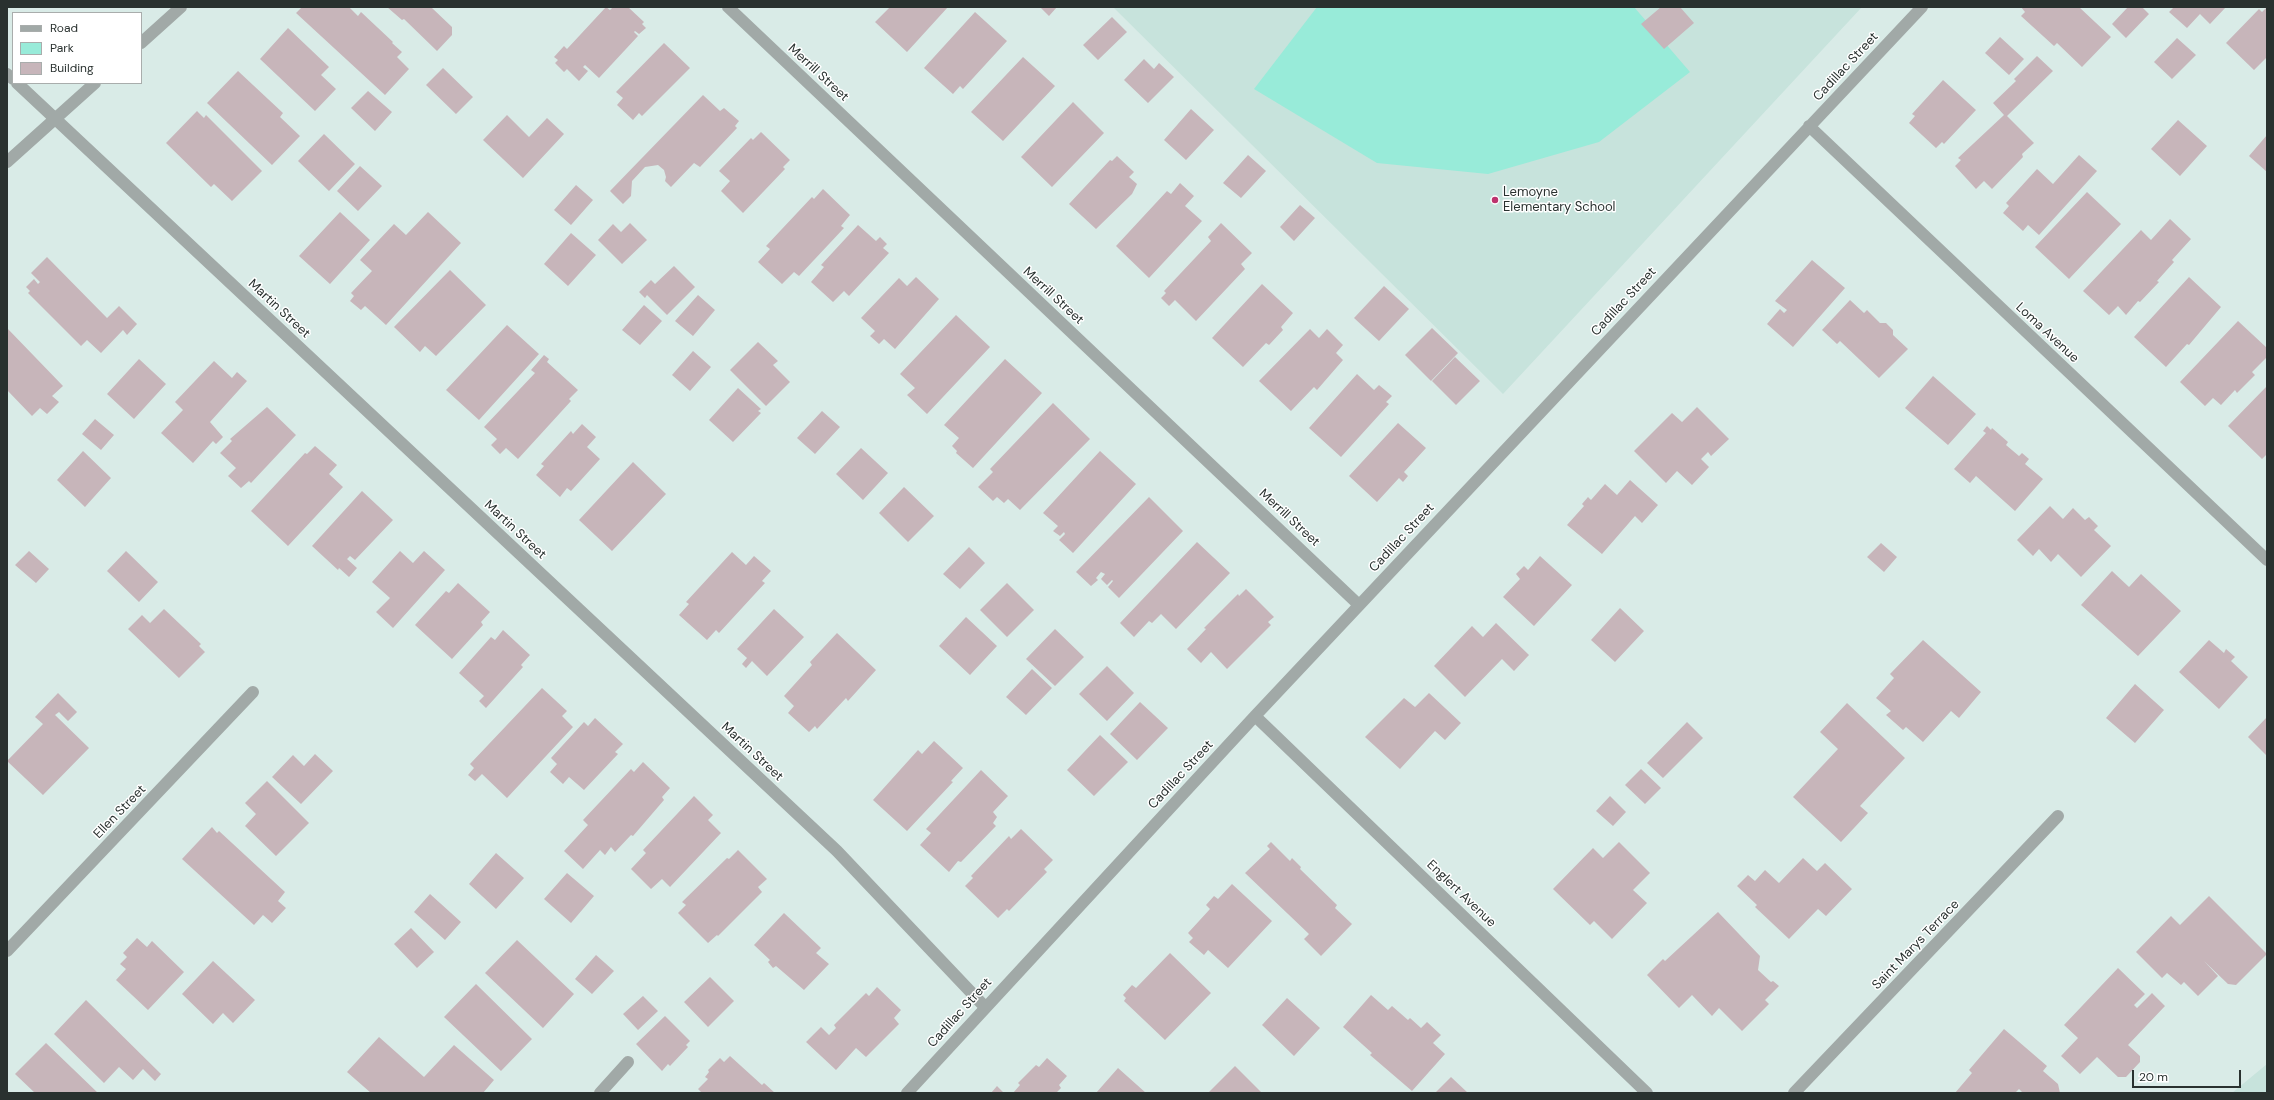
<!DOCTYPE html>
<html>
<head>
<meta charset="utf-8">
<style>
	body { margin:0 }
	#map { position:relative; width:2274px; height:1100px; overflow:hidden; background:#d9ebe7; font-family:"DM Sans",sans-serif }
	canvas { display:block }
	.frame { position:absolute; inset:0; border:8px solid #29312f; pointer-events:none }
	.legend { position:absolute; left:12px; top:12px; width:130px; height:72px; box-sizing:border-box; background:#fff; border:1px solid #a9adac; margin:0; padding:5px 7px; list-style:none; font-size:12px; color:#29312f }
	.legend li { display:flex; align-items:center; gap:8px; height:20px }
	.legend b { width:20px; border:1px solid #a9adac }
	.scale { position:absolute; left:2132px; top:1070px; width:109px; height:18px; box-sizing:border-box; border:2px solid #29312f; border-top:0; padding-left:5px; font-size:12px; line-height:14px; white-space:nowrap; color:#29312f; -webkit-text-stroke:3px #fff; paint-order:stroke }
</style>
</head>
<body>
<div id="map">
<canvas width="2274" height="1100"></canvas>
<div class="frame"></div>
<ul class="legend">
<li><b style="height:5px;background:#a1a9a7"></b>Road</li>
<li><b style="height:11px;background:#98ebd9"></b>Park</li>
<li><b style="height:11px;background:#c7b5ba"></b>Building</li>
</ul>
<div class="scale">20 m</div>
</div>
<script>
const ctx = document.querySelector('canvas').getContext('2d');
ctx.lineJoin = 'round';
function fill(path, color) {
  ctx.fillStyle = color;
  ctx.fill(path, 'evenodd');
}
function stroke(path, color, width, dash) {
  ctx.strokeStyle = color;
  ctx.lineWidth = width;
  ctx.lineCap = dash ? 'butt' : 'round';
  ctx.setLineDash(dash || []);
  ctx.stroke(path);
}
function drawText(font, color, halo, rows, align = 'center') {
  ctx.font = font + ' "DM Sans",sans-serif';
  ctx.lineWidth = 3;
  ctx.setLineDash([]);
  ctx.textBaseline = 'middle';
  ctx.strokeStyle = halo;
  ctx.fillStyle = color;
  for (const [text, x, y, turn = 0] of rows) {
    ctx.save();
    ctx.translate(x, y);
    ctx.rotate((+turn || 0) * Math.PI / 180);
    ctx.textAlign = isNaN(turn) ? turn : align;
    if (halo) ctx.strokeText(text, 0, 0);
    ctx.fillText(text, 0, 0);
    ctx.restore();
  }
}
fill(new Path2D(`
	M1113,7H1862L1503,394Z
	M2267,1064V1093H2232Z`), '#c7e3dc');
fill(new Path2D(`
	M1317,7H1634L1690,72L1599,142L1488,174L1377,163L1254,89Z`), '#98ebd9');
fill(new Path2D(`
	M302,7H349L358,16L361,12L393,42L392,43L402,52L397,57L409,69L385,95L296,13Z
	M387,7H433L432,8L452,27V35L437,51L404,19L402,20Z
	M606,7L610,10L613,7H628L644,22L642,24L646,28L639,34L635,31L634,32L638,36L599,78L585,65L583,67L588,71L579,81L567,69L564,72L555,63L558,60L554,57L564,46L567,49Z
	M890,7H948L907,52L875,22Z
	M1040,7H1057L1049,16Z
	M1661,7H1680L1694,23L1664,49L1641,24Z
	M2021,7H2079L2111,37L2082,67L2057,43L2054,46L2021,16L2025,12Z
	M2128,7H2142L2149,14L2126,38L2112,24Z
	M2174,7H2226L2210,24L2200,14L2187,28L2169,12Z
	M2267,7V57L2254,70L2226,43L2259,9L2262,12Z
	M975,12L1007,41L963,89L960,86L953,94L924,68Z
	M1112,17L1127,32L1098,60L1083,45Z
	M288,28L329,67L321,75L336,89L315,111L260,59Z
	M2000,37L2024,59L2009,75L1985,53Z
	M2177,38L2196,55L2172,79L2154,62Z
	M664,43L690,68L642,116L639,113L633,120L617,105L623,98L616,92Z
	M2037,56L2053,71L2007,116L2034,143L2022,154L2023,157L1992,189L1984,181L1976,189L1955,166L1961,160L1958,158L2004,115L1993,103L2016,81L2014,79Z
	M1023,57L1055,86L1003,141L971,112Z
	M1144,59L1154,69L1159,63L1174,77L1148,103L1124,80Z
	M443,68L473,97L456,114L426,85Z
	M238,71L283,113L280,117L300,136L272,165L207,103Z
	M1943,80L1976,110L1944,144L1942,142L1936,148L1909,123L1915,116L1912,114Z
	M368,91L392,112L375,131L351,108Z
	M703,95L720,111L724,108L739,121L735,126L737,128L700,167L694,163L671,187L665,181L666,177L664,170L658,165L645,167L632,181L631,196L623,204L610,191Z
	M1073,102L1104,133L1052,187L1021,157Z
	M1191,109L1214,130L1186,160L1164,140Z
	M197,111L204,118L206,115L262,171L232,201L214,184L211,187L166,143Z
	M507,115L529,137L547,118L564,134L523,178L483,140Z
	M2178,120L2207,146L2180,176L2151,149Z
	M761,132L790,160L783,167L785,169L743,213L721,191L730,181L719,171L751,138L753,140Z
	M324,134L355,164L329,191L298,161Z
	M2267,135V172L2249,156Z
	M1248,155L1266,171L1241,198L1223,183Z
	M2079,155L2097,171L2039,235L2028,225L2023,231L2003,213L2009,206L2006,203L2037,169L2053,184Z
	M1117,156L1134,172L1129,177L1137,184L1132,194L1096,229L1069,204L1110,160L1112,161Z
	M360,166L382,186L358,211L337,191Z
	M1180,183L1194,196L1185,206L1202,221L1149,278L1116,246L1167,191L1171,194Z
	M576,185L593,200L571,225L554,210Z
	M823,189L850,215L841,226L844,228L799,276L794,272L782,284L758,262L770,249L766,246L812,197L814,199Z
	M2087,192L2121,224L2069,279L2035,247Z
	M1300,205L1315,218L1294,241L1280,227Z
	M340,212L370,240L330,284L299,256Z
	M428,212L461,243L386,325L365,306L361,310L350,301L354,296L351,293L372,271L360,260L394,224L406,235Z
	M2170,219L2191,239L2172,260L2174,262L2157,281L2159,282L2140,302L2138,301L2126,315L2118,306L2109,315L2083,291L2141,230L2151,240Z
	M630,223L647,240L622,264L598,240L613,224L621,232Z
	M1221,223L1252,253L1241,264L1245,269L1196,321L1175,300L1169,306L1161,298L1166,293L1164,291L1211,241L1208,237Z
	M858,225L876,241L880,237L887,244L883,248L889,253L849,296L844,291L833,302L811,282L824,267L821,265Z
	M571,233L596,255L568,286L544,264Z
	M47,257L107,318L119,306L137,324L127,335L123,330L101,353L87,340L81,346L28,293L30,291L26,287L34,279L38,284L40,282L31,273Z
	M1812,260L1845,288L1793,347L1767,324L1780,309L1784,313L1787,310L1775,301Z
	M674,266L695,287L667,315L647,295L645,298L639,292L651,280L655,284Z
	M450,270L486,305L436,356L425,346L420,352L394,327Z
	M916,277L939,299L895,349L884,339L879,344L870,336L875,331L861,318L899,278L907,286Z
	M2189,277L2221,307L2189,345L2187,344L2166,367L2134,337Z
	M1262,284L1293,313L1281,327L1283,330L1269,345L1266,343L1243,367L1212,338Z
	M1384,286L1409,309L1379,341L1354,318Z
	M698,295L715,310L693,336L675,321Z
	M1850,300L1864,313L1867,310L1880,323H1886L1893,330V335L1908,349L1879,378L1840,341L1837,344L1822,330Z
	M644,305L662,321L640,345L622,330Z
	M956,315L990,347L927,414L907,395L915,388L900,374Z
	M2238,321L2267,348V357L2252,372L2255,375L2237,393L2235,390L2221,405L2213,398L2205,406L2180,382Z
	M507,325L539,354L479,420L446,390Z
	M7,328L63,386L52,396L59,402L47,414L40,408L32,416L7,390Z
	M1432,328L1458,353L1431,381L1405,355Z
	M1310,329L1319,338L1327,329L1343,345L1336,353L1343,360L1317,390L1314,387L1291,411L1259,381Z
	M758,342L778,361L773,365L790,382L766,406L730,370Z
	M693,351L711,367L690,391L672,375Z
	M544,355L549,359L547,362L578,390L569,399L571,401L518,459L506,448L500,454L491,445L497,439L484,427L535,373L531,370Z
	M1455,357L1480,381L1456,405L1432,381Z
	M139,359L166,384L134,419L107,394Z
	M1005,359L1042,393L973,468L956,453L957,451L952,446L959,438L944,425Z
	M214,361L232,378L237,372L247,381L210,422L223,437L216,444L213,441L193,463L161,433L183,410L175,402Z
	M1357,374L1374,390L1379,385L1392,396L1386,402L1389,404L1341,457L1309,428Z
	M1933,376L1976,414L1948,445L1905,408Z
	M2267,386V454L2262,459L2228,426Z
	M738,388L761,409L758,411L761,413L733,442L709,420Z
	M1053,403L1090,439L1020,510L1008,499L1004,503L997,497L993,501L978,487L993,472L990,469Z
	M267,407L296,435L251,483L249,481L241,488L228,476L236,468L220,453L232,441L230,439Z
	M1697,407L1729,439L1711,456L1708,452L1701,459L1709,467L1692,485L1677,471L1666,483L1634,451L1672,413L1682,422Z
	M822,411L840,427L815,454L797,438Z
	M95,419L114,435L101,450L82,434Z
	M1398,423L1426,448L1404,472L1408,476L1403,482L1399,478L1377,502L1349,476Z
	M582,424L596,437L587,447L600,459L571,491L567,488L560,497L536,475L544,466L541,464L571,431L573,434Z
	M1987,426L1991,430L1992,428L2008,442L2006,445L2019,456L2022,453L2029,459L2025,464L2043,479L2015,511L1976,476L1970,483L1954,469L1986,433L1983,431Z
	M315,446L337,465L329,474L343,487L288,546L251,511L305,453L307,454Z
	M861,448L888,473L863,500L836,474Z
	M83,451L111,478L85,507L57,480Z
	M1100,451L1136,484L1073,553L1059,540L1065,534L1064,532L1060,536L1053,531L1058,526L1043,513Z
	M633,462L666,494L612,551L579,520Z
	M1630,480L1658,505L1642,523L1635,516L1602,554L1567,525L1584,506L1582,504L1588,497L1591,500L1605,484L1617,495Z
	M904,487L934,516L908,542L879,513Z
	M362,491L393,520L355,560L350,556L347,559L357,568L349,577L339,568L338,570L312,546Z
	M1149,497L1183,531L1119,598L1108,587L1113,581L1112,580L1107,585L1101,579L1105,574L1101,572L1096,578L1098,580L1091,586L1076,572Z
	M2050,506L2063,519L2073,508L2085,520L2089,517L2098,526L2094,530L2111,546L2081,577L2058,554L2051,562L2039,549L2033,556L2017,540Z
	M1197,542L1230,573L1176,629L1161,614L1152,623L1149,621L1134,637L1120,623Z
	M1881,543L1897,557L1884,572L1867,557Z
	M969,547L985,563L960,589L943,574Z
	M29,551L49,569L36,583L15,565Z
	M126,551L158,582L139,602L107,571Z
	M400,551L413,563L424,551L445,570L393,628L376,612L390,598L372,582Z
	M732,552L746,565L754,556L771,571L762,581L765,583L719,633L716,630L707,640L679,615L689,604L686,602Z
	M1540,556L1572,585L1534,626L1503,597L1520,579L1516,574L1524,566L1528,570Z
	M2112,571L2129,587L2141,574L2181,611L2138,656L2081,605Z
	M458,583L490,612L481,622L483,625L452,659L415,625L446,591L449,593Z
	M1007,583L1034,610L1007,637L980,610Z
	M1246,589L1274,617L1268,622L1271,625L1227,669L1211,652L1201,663L1187,649L1206,629L1204,628L1238,594L1239,596Z
	M1620,608L1644,631L1615,662L1591,640Z
	M164,609L201,644L199,646L205,652L179,678L128,629L142,615L150,623Z
	M774,609L804,637L767,676L752,661L746,668L742,664L747,658L737,649Z
	M966,617L997,646L970,675L939,646Z
	M1496,623L1529,655L1514,671L1502,659L1465,697L1434,666L1472,626L1483,637Z
	M1055,629L1084,657L1055,686L1026,659Z
	M503,630L530,655L521,665L523,667L486,708L479,701L484,696L459,673L491,637L495,640Z
	M837,633L876,670L848,701L846,698L817,729L815,726L809,732L788,713L794,706L784,696L812,665L810,662Z
	M1923,640L1981,692L1959,718L1951,711L1923,742L1906,727L1903,730L1886,715L1891,711L1876,698L1894,678L1890,674Z
	M2209,640L2224,653L2226,649L2235,657L2231,661L2248,677L2219,709L2179,672Z
	M1107,666L1134,693L1107,721L1079,694Z
	M1032,669L1052,688L1026,715L1006,697Z
	M2135,684L2164,710L2135,743L2106,718Z
	M542,688L567,711L562,716L573,727L507,798L482,774L475,781L468,775L474,768L470,764Z
	M58,693L77,712L68,721L59,712L55,715L89,748L43,795L7,761L43,724L35,717Z
	M1429,693L1461,723L1445,740L1435,731L1400,769L1365,737L1404,698L1415,707Z
	M1140,702L1168,728L1137,760L1110,734Z
	M1847,703L1905,758L1860,806L1868,813L1841,842L1793,797L1838,749L1820,732Z
	M2267,717V756L2248,737Z
	M595,718L623,744L615,752L618,754L584,790L569,777L563,784L550,772L557,764L551,758L584,722L588,726Z
	M1687,722L1703,738L1663,778L1647,763Z
	M1100,735L1128,762L1094,796L1067,770Z
	M934,741L963,768L951,781L953,782L907,831L873,800L918,750L922,754Z
	M315,754L333,771L301,804L272,777L293,755L304,766Z
	M643,762L670,788L662,797L664,800L633,836L631,835L615,852L611,847L605,855L600,850L583,869L564,851L588,825L583,820L631,769L634,772Z
	M1641,769L1661,788L1645,804L1625,785Z
	M981,770L1008,796L993,812L997,817L993,823L996,826L961,862L958,861L949,872L920,845L931,833L926,829Z
	M267,781L309,823L276,856L245,826L256,814L245,803Z
	M694,796L713,815L708,820L721,833L670,887L662,879L651,889L631,869L646,853L643,850Z
	M1610,796L1626,812L1613,826L1596,811Z
	M212,827L217,833L219,831L285,892L278,901L286,908L272,923L263,915L254,925L182,859Z
	M1021,829L1053,860L1044,869L1047,872L1009,911L1007,909L998,918L965,886L973,878L971,876L1009,836L1011,839Z
	M1271,842L1290,861L1292,858L1301,867L1300,869L1337,905L1335,908L1352,924L1321,956L1304,939L1309,934L1245,873L1270,849L1267,846Z
	M1619,842L1650,873L1633,890L1647,903L1612,939L1594,921L1590,925L1553,889L1593,848L1603,858Z
	M738,850L767,879L758,887L762,892L718,936L717,935L708,943L678,913L686,905L682,902L727,858L729,859Z
	M496,853L524,878L496,909L469,884Z
	M1803,858L1817,871L1825,863L1852,889L1826,916L1818,909L1789,939L1755,907L1757,905L1737,886L1748,875L1755,881L1765,870L1779,883Z
	M567,873L594,896L571,923L544,899Z
	M1232,884L1272,921L1228,968L1208,950L1204,955L1189,942L1193,938L1188,933L1210,909L1206,905L1214,896L1218,899Z
	M430,894L461,922L445,940L414,912Z
	M2209,896L2267,954L2236,985L2228,984L2204,961L2218,976L2198,996L2184,982L2181,985L2167,973L2162,978L2136,952L2171,916L2180,925Z
	M1718,912L1760,956L1758,970L1771,982L1773,981L1779,986L1765,1000L1769,1004L1742,1031L1719,1008L1712,1016L1692,995L1679,1008L1647,975L1663,959L1665,961Z
	M784,913L821,948L816,953L829,964L804,990L776,966L773,968L768,962L770,960L754,945Z
	M411,928L434,952L417,968L394,944Z
	M137,938L147,947L152,941L184,972L148,1010L116,980L126,969L120,964L127,957L123,953Z
	M517,940L574,994L543,1028L485,973Z
	M1170,953L1211,993L1165,1040L1124,1001L1126,998L1123,995L1132,985L1136,988Z
	M596,955L614,971L592,994L575,979Z
	M213,961L255,1000L233,1023L223,1013L213,1024L182,994Z
	M2118,968L2145,994L2134,1005L2137,1008L2152,993L2165,1006L2128,1045L2140,1056V1062L2126,1077H2118L2097,1057L2080,1074L2061,1056L2078,1038L2064,1025Z
	M710,977L734,1001L708,1027L684,1002Z
	M476,984L532,1039L501,1071L444,1017Z
	M877,987L901,1010L894,1018L899,1024L866,1057L856,1048L836,1070L806,1042L821,1027L829,1035L836,1028L834,1025L866,993L869,996Z
	M1371,995L1388,1010L1392,1006L1408,1020L1410,1018L1421,1028L1427,1022L1441,1035L1433,1043L1445,1054L1412,1091L1370,1055L1372,1053L1343,1027Z
	M643,996L658,1011L638,1030L623,1014Z
	M1287,998L1320,1028L1294,1056L1262,1025Z
	M86,1000L161,1074L155,1081L143,1069L133,1080L119,1067L104,1083L54,1034Z
	M665,1016L690,1041L686,1045L688,1047L670,1066L668,1064L662,1071L636,1044Z
	M2004,1029L2047,1066L2043,1071L2058,1084L2060,1093H2023L2019,1089L2015,1093H1955L1972,1073L1969,1070Z
	M379,1037L424,1077L454,1045L494,1080L483,1093H371L347,1072Z
	M46,1043L98,1093H35L15,1074Z
	M730,1056L762,1085L764,1083L775,1093H702L698,1089L708,1079L705,1077L709,1072L708,1070L720,1058L724,1062Z
	M1047,1058L1067,1076L1059,1085L1061,1088L1056,1093H1013L1020,1085L1018,1083L1036,1065L1039,1067Z
	M1235,1066L1262,1093H1208Z
	M1118,1068L1146,1093H1096Z
	M1451,1077L1468,1093H1435Z
	M997,1086L1004,1093H991Z`), '#c7b5ba');
stroke(new Path2D(`
	M728,7L1359,605
	M141,43L181,7
	M7,74L13,79
	M17,83L837,851L985,1007
	M1809,126L2267,560
	M7,162L95,83
	M1255,716L1647,1093
	M7,951L253,692
	M600,1093L628,1062
	M907,1093L1255,716L1922,7
	M1794,1093L2058,816`), '#a1a9a7', 12);
for (const [x, y, r, color] of [
	[1495,200,4,"#bd336e"]
]) {
  const dot = new Path2D();
  dot.arc(x, y, r, 0, 2 * Math.PI);
  ctx.fillStyle = color;
  ctx.fill(dot);
  stroke(dot, '#fff', 1.5);
}
drawText('13px', '#29312f', '#fff', [
	["Cadillac Street",1846,67,-47],
	["Merrill Street",818,73,43],
	["Merrill Street",1053,296,43],
	["Cadillac Street",1624,302,-47],
	["Martin Street",279,309,43],
	["Loma Avenue",2047,333,43],
	["Merrill Street",1289,518,43],
	["Martin Street",515,530,43],
	["Cadillac Street",1402,538,-47],
	["Martin Street",752,752,43],
	["Cadillac Street",1181,775,-47],
	["Ellen Street",120,812,-46],
	["Englert Avenue",1461,894,44],
	["Saint Marys Terrace",1916,945,-46],
	["Cadillac Street",960,1013,-48]
]);
drawText('13px', '#29312f', '#fff', [
	["Lemoyne",1503,193],
	["Elementary School",1503,208]
], 'left');
</script>
</body>
</html>
